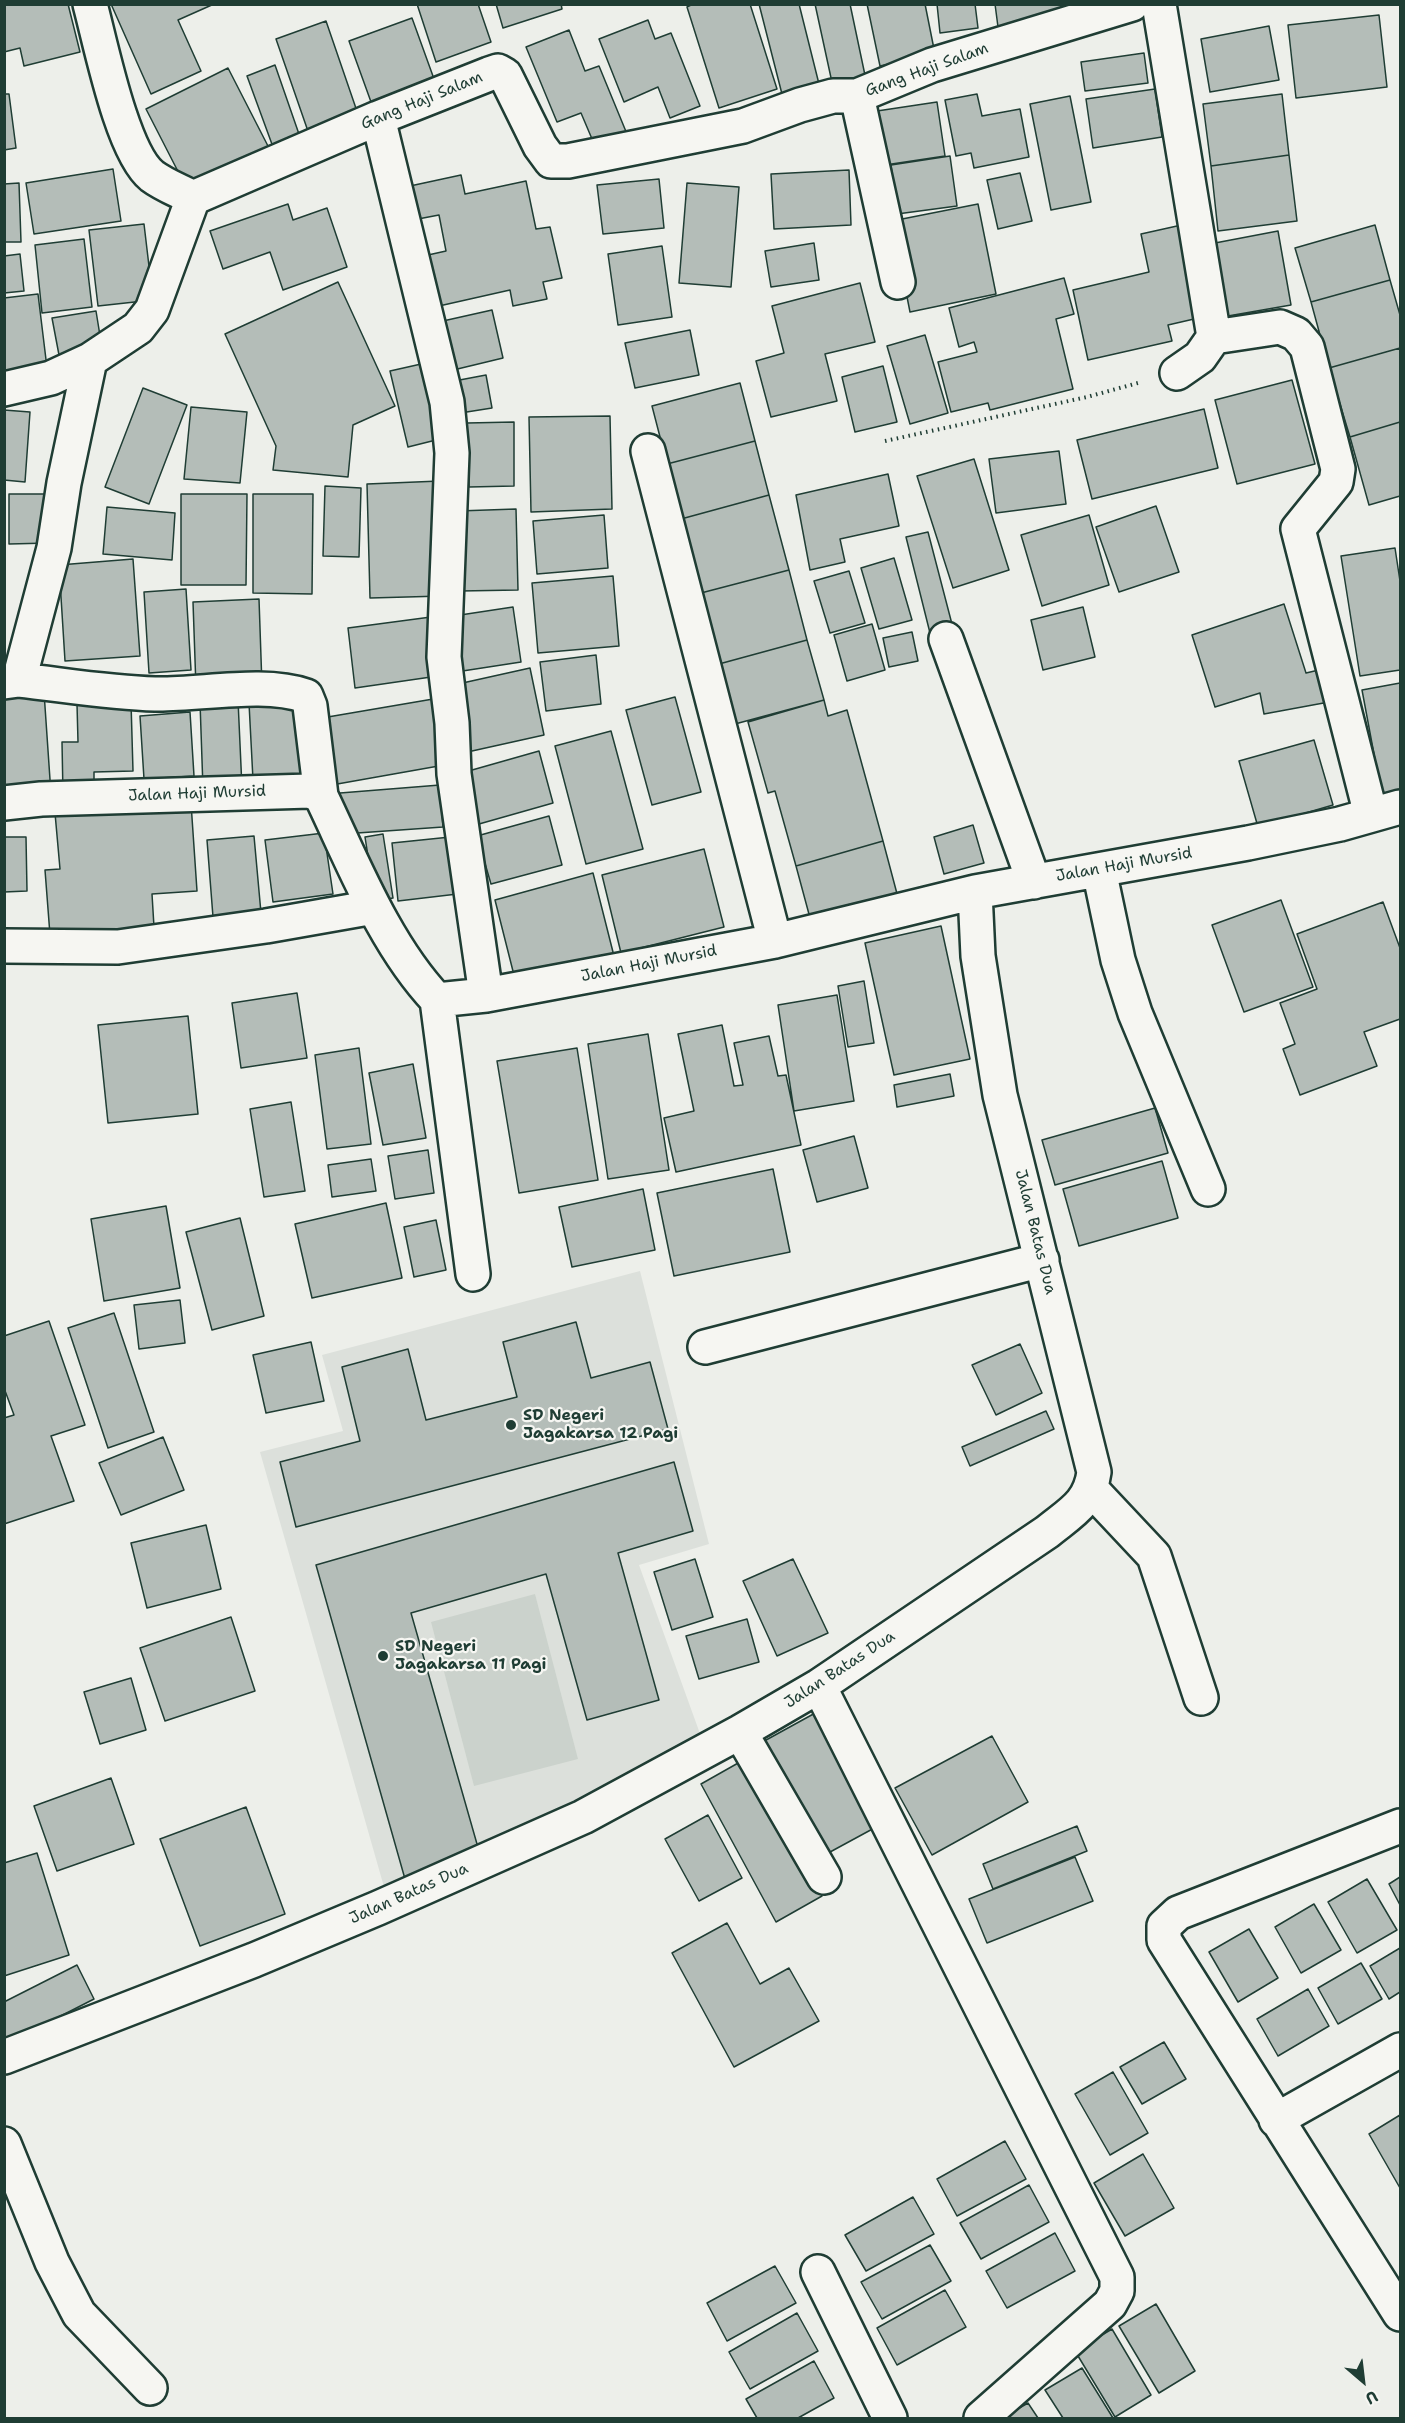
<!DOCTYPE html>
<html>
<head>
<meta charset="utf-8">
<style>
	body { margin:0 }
	#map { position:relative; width:1405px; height:2423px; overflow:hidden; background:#edefea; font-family:"Shantell Sans",sans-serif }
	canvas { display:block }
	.frame { position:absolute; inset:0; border:6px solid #1f3d34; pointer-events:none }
	.north { position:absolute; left:1333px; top:2351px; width:60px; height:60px; -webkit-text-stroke:4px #f6f6f2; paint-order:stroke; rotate:152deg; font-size:16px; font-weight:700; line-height:24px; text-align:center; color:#1f3d34 }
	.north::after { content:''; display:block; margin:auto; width:21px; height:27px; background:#1f3d34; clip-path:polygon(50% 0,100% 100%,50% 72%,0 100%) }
</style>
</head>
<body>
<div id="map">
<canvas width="1405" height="2423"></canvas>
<div class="frame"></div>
<div class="north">U</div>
</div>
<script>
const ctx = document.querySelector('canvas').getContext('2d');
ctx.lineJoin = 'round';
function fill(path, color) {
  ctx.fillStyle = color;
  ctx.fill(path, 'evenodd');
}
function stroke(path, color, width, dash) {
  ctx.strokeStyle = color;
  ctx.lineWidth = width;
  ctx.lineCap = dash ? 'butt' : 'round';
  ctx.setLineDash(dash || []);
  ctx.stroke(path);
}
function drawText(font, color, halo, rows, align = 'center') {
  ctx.font = font + ' "Shantell Sans",sans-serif';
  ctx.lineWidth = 4.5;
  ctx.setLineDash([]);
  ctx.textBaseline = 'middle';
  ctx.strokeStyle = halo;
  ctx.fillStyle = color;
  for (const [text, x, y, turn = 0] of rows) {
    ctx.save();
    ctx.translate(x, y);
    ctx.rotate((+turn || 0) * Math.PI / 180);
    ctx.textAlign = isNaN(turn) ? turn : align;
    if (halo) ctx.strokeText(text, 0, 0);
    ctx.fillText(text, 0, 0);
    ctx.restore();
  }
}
fill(new Path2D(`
	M640,1271L709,1544L639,1565L703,1742L386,1894L260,1452L343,1431L322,1355Z`), '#dce0db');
fill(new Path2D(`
	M535,1594L578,1759L474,1786L431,1622Z`), '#cbd2cc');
const building = new Path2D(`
	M9,4H68L80,52L24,66L20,48L4,52V6Z
	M111,4H214L178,20L201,71L151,94Z
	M417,4H478L491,42L436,62Z
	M496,4H561L562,9L503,28Z
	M693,4H750L777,89L719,108L687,7Z
	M759,4H799L820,88L783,98Z
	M815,4H850L866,80L833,87Z
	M867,4H925L935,54L880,66Z
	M937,4H975L978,28L940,33Z
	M995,4H1064L1066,18L998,27Z
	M1379,15L1387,87L1296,98L1288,25Z
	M412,18L438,90L375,113L349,41Z
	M648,20L655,39L671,33L700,106L670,118L658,87L624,102L599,39Z
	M326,21L360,120L310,137L276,39Z
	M1269,26L1279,80L1210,92L1201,39Z
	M569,30L585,71L599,66L627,134L595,146L581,113L557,122L526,47Z
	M1144,53L1148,83L1085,91L1081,62Z
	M275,65L300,137L273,147L247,76Z
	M228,68L269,148L187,189L146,109Z
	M1155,89L1162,137L1093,148L1086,99Z
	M4,94H9L16,148L4,150Z
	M977,94L982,116L1020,109L1029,157L974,168L971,153L956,156L945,100Z
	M1282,94L1289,155L1211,166L1203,104Z
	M1070,96L1091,202L1051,210L1030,104Z
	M937,102L945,156L885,165L877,111Z
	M1289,155L1297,221L1218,231L1211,166Z
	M950,156L957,206L897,214L891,165Z
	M113,169L121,221L34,234L26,183Z
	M849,170L851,225L774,229L771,174Z
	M1020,173L1032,221L998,229L987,180Z
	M461,175L465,194L526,181L536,229L550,227L562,278L543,282L547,299L513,306L510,290L439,306L428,255L446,251L439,215L418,219L410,186Z
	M659,179L664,228L603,234L597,185Z
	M19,183L21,242H4V184Z
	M687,183L739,187L731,287L679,283Z
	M288,204L293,220L327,208L347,267L283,290L270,252L223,269L210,231Z
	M978,204L996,294L910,312L892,221Z
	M144,224L153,300L98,306L89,230Z
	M1186,224L1207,316L1168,325L1172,341L1088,360L1073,290L1149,272L1141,234Z
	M1375,225L1390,280L1311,302L1295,248Z
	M1278,231L1291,305L1228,316L1215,243Z
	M84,239L92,307L42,313L35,245Z
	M814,243L819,280L771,287L765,251Z
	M662,246L672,317L618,325L608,254Z
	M20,254L24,291L4,293V256Z
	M1064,278L1074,314L1056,319L1073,389L990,410L988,403L951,412L938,362L977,352L974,342L959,347L949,308Z
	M1390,280L1400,315V348L1329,368L1311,302Z
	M338,282L395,406L353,425L348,477L273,470L276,446L225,334Z
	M860,283L875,342L825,354L837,401L771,417L756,361L784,353L772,306Z
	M38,294L48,376L4,381V298Z
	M492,310L503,358L445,372L434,323Z
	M96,311L102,348L59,355L52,318Z
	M690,330L699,375L635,388L625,343Z
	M925,335L948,413L910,424L887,346Z
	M1400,348V422L1350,437L1329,368Z
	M430,362L448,437L408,447L390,371Z
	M883,366L897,422L855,432L842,377Z
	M486,375L492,408L454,414L449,382Z
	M1292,380L1315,464L1237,484L1215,400Z
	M740,383L755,441L667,464L652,406Z
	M143,388L187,405L149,504L105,487Z
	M191,407L247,412L240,483L184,479Z
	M1204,409L1218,468L1092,499L1077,440Z
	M4,410L30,412L25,482L4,480Z
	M610,416L612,509L531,512L529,417Z
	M514,422V486L469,487L467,423Z
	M1400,422V496L1369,505L1350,437Z
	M755,441L769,495L681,519L667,464Z
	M1059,451L1066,504L996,513L989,459Z
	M974,459L1009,570L953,588L917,476Z
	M888,474L899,526L840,539L845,562L810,570L796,495Z
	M440,481L443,596L370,598L367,484Z
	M325,486L361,488L359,557L323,556Z
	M9,494H50L49,543L9,544Z
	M181,494H247L246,585H181Z
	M253,494H313L312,594L253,593Z
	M769,495L789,570L701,593L681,519Z
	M1156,506L1179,572L1119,592L1096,527Z
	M107,507L175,513L172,560L103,554Z
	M516,509L518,590L460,591L458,511Z
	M604,515L608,568L537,574L533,521Z
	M1089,515L1109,585L1042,606L1021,535Z
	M928,532L953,628L930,633L906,537Z
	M1395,548L1400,581V670L1360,676L1341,556Z
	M894,558L912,620L879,629L861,568Z
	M133,559L140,656L65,661L59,565Z
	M789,570L807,640L719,664L701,593Z
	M849,571L865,623L830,633L814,581Z
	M613,576L619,646L538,653L532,583Z
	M186,589L191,670L149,673L144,592Z
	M259,599L262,686L196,688L193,602Z
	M1284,604L1306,673L1323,669L1329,702L1264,714L1260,693L1215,707L1192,635Z
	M513,607L521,662L456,672L447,617Z
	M1083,607L1095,657L1043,670L1031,620Z
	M431,617L438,676L355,688L348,628Z
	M872,624L885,670L847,681L834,635Z
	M912,632L918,661L889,667L883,638Z
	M807,640L824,700L735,724L719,664Z
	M596,655L601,704L546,711L540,662Z
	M530,668L544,735L463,753L449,686Z
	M1400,683V794L1382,797L1362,690Z
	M44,692L51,794L4,797V695Z
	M675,697L701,792L652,805L626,710Z
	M439,698L450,764L326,786L316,719Z
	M302,699L306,777L253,780L249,703Z
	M238,700L242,788L203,789L200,702Z
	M824,700L828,716L847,710L883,841L796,866L775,791L768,793L748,722Z
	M131,702L133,771L94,772V795H63L62,742H78L77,704Z
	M190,712L194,776L144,779L140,716Z
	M611,731L643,849L586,864L555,746Z
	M1314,740L1333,805L1258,827L1239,761Z
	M539,751L553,803L472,826L458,774Z
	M440,785L443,827L343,834L340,793Z
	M191,803L197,891L152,894L154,927L50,935L45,870L60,869L55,813Z
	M549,816L562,865L491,884L477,836Z
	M973,825L984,863L944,874L934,837Z
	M324,833L333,894L273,902L265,840Z
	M383,834L393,898L375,901L365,837Z
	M254,836L261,913L213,917L207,840Z
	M460,836L466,893L398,901L392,843Z
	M4,837H26L27,891L4,892Z
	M883,841L900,905L813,929L796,866Z
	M704,849L724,927L621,953L602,875Z
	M593,873L615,960L517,987L495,900Z
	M1281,900L1313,987L1244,1012L1212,925Z
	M1383,902L1400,948V1019L1364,1032L1377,1066L1300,1095L1283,1049L1295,1044L1280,1003L1317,989L1297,934Z
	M941,926L970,1059L894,1075L865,943Z
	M864,981L874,1043L848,1047L838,986Z
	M297,993L307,1058L241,1068L232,1003Z
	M837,995L854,1101L794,1111L778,1005Z
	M188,1016L198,1114L108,1123L98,1025Z
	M722,1025L734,1086L743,1085L734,1043L769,1036L778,1076L786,1075L801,1145L676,1172L664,1118L694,1111L678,1034Z
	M648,1034L669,1170L608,1179L588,1044Z
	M359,1048L371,1144L327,1149L315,1055Z
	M577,1048L598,1180L519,1193L497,1061Z
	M413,1064L426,1138L383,1145L369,1073Z
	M950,1074L954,1096L897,1107L894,1085Z
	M291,1102L305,1191L264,1197L250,1109Z
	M1155,1108L1168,1153L1055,1185L1042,1140Z
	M854,1136L868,1188L817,1202L803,1150Z
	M428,1150L434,1193L395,1199L388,1156Z
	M371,1159L376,1191L332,1197L328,1165Z
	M1162,1161L1178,1218L1079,1246L1063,1189Z
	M773,1169L790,1252L674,1276L657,1193Z
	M643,1189L655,1250L572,1267L559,1207Z
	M386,1203L402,1278L312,1298L295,1224Z
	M166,1206L180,1288L104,1301L91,1219Z
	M240,1218L264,1316L212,1330L186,1232Z
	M436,1220L446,1270L414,1277L404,1227Z
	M180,1300L185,1343L139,1349L134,1305Z
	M114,1313L154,1432L108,1448L68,1328Z
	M49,1321L85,1425L51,1436L74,1501L4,1524V1418L14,1415L4,1388V1336Z
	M576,1322L591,1378L650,1362L668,1429L296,1527L280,1462L360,1441L342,1367L408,1349L426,1420L517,1397L503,1342Z
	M311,1342L324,1401L266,1413L253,1355Z
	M1020,1344L1042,1393L996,1415L972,1365Z
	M1046,1411L1054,1429L970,1466L962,1447Z
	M163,1437L184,1490L121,1515L99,1463Z
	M674,1462L693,1531L618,1553L659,1700L587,1720L546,1574L411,1613L481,1858L405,1879L316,1565Z
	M206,1525L221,1589L147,1608L131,1543Z
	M695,1559L713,1617L672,1630L654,1572Z
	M793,1559L828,1633L777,1656L743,1581Z
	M231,1617L255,1691L165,1721L140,1648Z
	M747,1619L759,1662L699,1679L686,1636Z
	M131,1678L146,1730L100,1744L84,1692Z
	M817,1712L878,1826L819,1858L757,1745Z
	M992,1736L1028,1802L932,1855L895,1788Z
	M747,1758L822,1896L776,1922L701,1784Z
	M111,1778L134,1844L57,1871L34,1806Z
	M246,1807L285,1914L200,1946L160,1839Z
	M708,1815L742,1878L699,1901L665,1839Z
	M1077,1826L1087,1851L993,1889L983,1864Z
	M37,1853L69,1955L4,1976V1863Z
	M1075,1857L1093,1901L987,1943L969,1899Z
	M1400,1877V1905L1389,1884Z
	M1367,1879L1397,1930L1357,1953L1328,1902Z
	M1314,1904L1341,1950L1301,1973L1275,1927Z
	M727,1923L760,1984L789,1968L819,2021L734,2067L672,1953Z
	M1249,1929L1278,1978L1238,2002L1209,1952Z
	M1400,1948V1992L1389,1999L1370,1966Z
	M1361,1963L1382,1999L1338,2024L1318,1988Z
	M77,1965L94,1999L4,2045V2002Z
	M1308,1989L1329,2026L1278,2056L1257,2019Z
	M1164,2042L1186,2079L1142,2104L1120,2067Z
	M1113,2072L1148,2133L1110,2155L1075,2094Z
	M1400,2115V2188L1369,2134Z
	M1005,2141L1026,2179L957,2216L937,2179Z
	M1143,2154L1174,2208L1125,2236L1094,2183Z
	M1029,2185L1049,2222L981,2259L960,2223Z
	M913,2197L934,2234L866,2271L845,2235Z
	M1055,2233L1075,2271L1007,2308L986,2271Z
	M930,2245L951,2281L882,2319L861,2282Z
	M775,2266L796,2303L727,2341L707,2303Z
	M945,2290L966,2327L897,2365L877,2328Z
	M1156,2304L1195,2371L1159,2393L1119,2326Z
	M797,2313L818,2351L750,2389L729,2352Z
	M1112,2329L1151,2395L1115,2417L1075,2351Z
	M814,2361L834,2398L798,2418H757L746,2399Z
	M1082,2368L1113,2418H1063L1045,2390Z
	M1028,2403L1038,2418H1002Z`);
fill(building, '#b4bdb8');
stroke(building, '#1f3d34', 1.5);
const minor = new Path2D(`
	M90,4C101,45 122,152 152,176C164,185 180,191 193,198
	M1159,4L1214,337
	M857,96L898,282
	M378,118L447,402L452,453L444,657L452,723L454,774L486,995
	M1177,373L1200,357L1214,337L1280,327L1296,334L1307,347L1338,469L1336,482L1298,529L1371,815
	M4,389L51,378L90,360L138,328L152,310L193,198L378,118L489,74L498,71L505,75L540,146L551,161H568L743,126L800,105L833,96H857L932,65L1132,4
	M648,451L775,941
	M946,639L1034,882
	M19,680L54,548L64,483L90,360
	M4,682L19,680C64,685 110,693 155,694C201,695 264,681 306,696L310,706L321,796
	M4,803L41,799L310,791L321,796C354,865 385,945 437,1000
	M1099,870L1118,960L1135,1013L1208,1189
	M4,946L118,947L266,926L374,907
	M437,1000L486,995L775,941L975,892L1248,843L1340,824L1400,807
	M437,1000L473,1274
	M705,1347L1042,1260
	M1092,1490L1154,1556L1201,1698
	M819,1686L1117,2277V2291L1110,2304L981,2418
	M740,1732L824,1877
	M1400,1826L1178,1913L1164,1926V1940L1400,2314
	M4,2057L254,1960L378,1908L583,1817L740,1732L819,1686L1047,1532C1070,1513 1090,1504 1094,1472L1000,1095L978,956L975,892
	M1276,2120L1400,2050
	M4,2144L52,2262L79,2314L150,2388
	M818,2272L890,2418`);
stroke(minor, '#1f3d34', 38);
stroke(new Path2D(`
	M885,441L1087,397L1138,383`), '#1f3d34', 4, [1.5, 4.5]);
stroke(minor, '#f6f6f2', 33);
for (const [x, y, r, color] of [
	[511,1425,6,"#1f3d34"],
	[383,1656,6,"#1f3d34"]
]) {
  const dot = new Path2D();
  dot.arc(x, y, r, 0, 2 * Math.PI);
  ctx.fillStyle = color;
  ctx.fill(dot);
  stroke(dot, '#f6f6f2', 2);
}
drawText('16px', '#1f3d34', '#f6f6f2', [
	["Gang Haji Salam",927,70,-20],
	["Gang Haji Salam",422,101,-22],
	["Jalan Haji Mursid",197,794,-2],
	["Jalan Haji Mursid",1124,865,-10],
	["Jalan Haji Mursid",649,964,-11],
	["Jalan Batas Dua",1035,1232,76],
	["Jalan Batas Dua",840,1670,-33],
	["Jalan Batas Dua",409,1894,-24]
]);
drawText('bold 16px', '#1f3d34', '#f6f6f2', [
	["SD Negeri",523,1416],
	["Jagakarsa 12 Pagi",523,1434],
	["SD Negeri",395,1647],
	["Jagakarsa 11 Pagi",395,1665]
], 'left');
</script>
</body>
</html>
